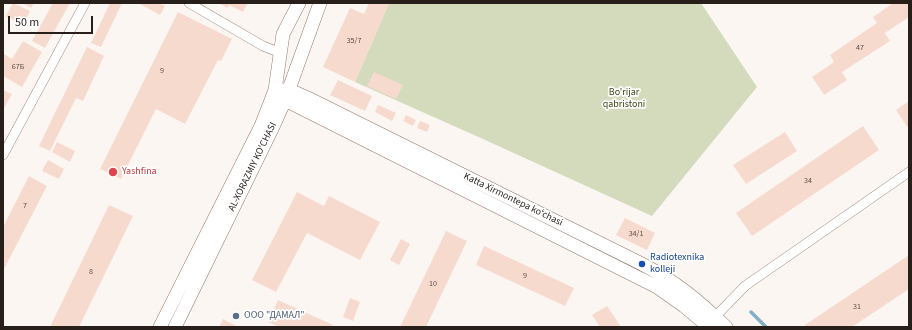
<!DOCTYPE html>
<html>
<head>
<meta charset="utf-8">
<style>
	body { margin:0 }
	#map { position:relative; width:912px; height:330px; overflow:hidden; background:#fcf6f3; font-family:"Source Sans 3",sans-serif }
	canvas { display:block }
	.frame { position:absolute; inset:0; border:4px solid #291f1a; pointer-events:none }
	.scale { position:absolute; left:8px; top:16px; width:85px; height:18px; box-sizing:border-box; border:2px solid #291f1a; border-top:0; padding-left:5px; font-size:12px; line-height:14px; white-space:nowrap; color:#291f1a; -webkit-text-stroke:3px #fff; paint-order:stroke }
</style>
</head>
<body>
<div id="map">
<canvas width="912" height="330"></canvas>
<div class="frame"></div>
<div class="scale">50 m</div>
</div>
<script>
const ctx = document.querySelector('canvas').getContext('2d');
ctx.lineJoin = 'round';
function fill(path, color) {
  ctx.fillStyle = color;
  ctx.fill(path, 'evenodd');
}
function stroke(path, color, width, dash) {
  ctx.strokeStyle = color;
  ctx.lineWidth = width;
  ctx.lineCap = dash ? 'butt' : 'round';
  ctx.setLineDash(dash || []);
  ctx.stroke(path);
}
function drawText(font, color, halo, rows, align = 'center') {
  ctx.font = font + ' "Source Sans 3",sans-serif';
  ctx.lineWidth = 3.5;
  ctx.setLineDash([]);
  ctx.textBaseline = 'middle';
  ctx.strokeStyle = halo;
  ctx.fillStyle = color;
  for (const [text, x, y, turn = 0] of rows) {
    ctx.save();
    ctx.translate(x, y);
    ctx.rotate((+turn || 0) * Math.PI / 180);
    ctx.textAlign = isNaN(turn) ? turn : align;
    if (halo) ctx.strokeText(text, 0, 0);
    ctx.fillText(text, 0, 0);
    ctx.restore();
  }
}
fill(new Path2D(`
	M389,3H701L757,87L652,216L483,139L355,82Z`), '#d3dbbc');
stroke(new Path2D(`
	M751,312L766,327`), '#82b0c6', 3.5);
fill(new Path2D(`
	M13,3L30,11L23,25L6,16Z
	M22,3H34L31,8Z
	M53,3H70L45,48L32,41Z
	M110,3H122L101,47L91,43Z
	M138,3H159L165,6L160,15Z
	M218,3H248L243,12L229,5L228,8Z
	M369,3H389L355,82L323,67L350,8L364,14Z
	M893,3H909V17L885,33L890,41L842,72L847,80L824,95L812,77L834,62L830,55L877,23L873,17Z
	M178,12L232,39L221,61L218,60L185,124L156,109L121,179L100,169Z
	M23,41L42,52L22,87L3,76V53L12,59Z
	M87,47L104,56L83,101L76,98L50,151L39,146Z
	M374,72L403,85L396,99L367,86Z
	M338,80L372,96L365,111L330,95Z
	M3,90L12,94L3,110Z
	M909,101V127L908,128L896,110Z
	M378,105L396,113L392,121L375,112Z
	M406,115L416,120L413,126L403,121Z
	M420,121L430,125L427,132L417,128Z
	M863,126L879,150L752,236L736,213Z
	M785,132L797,151L746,184L733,165Z
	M57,142L75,151L70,162L52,152Z
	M48,160L64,169L59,179L42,171Z
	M29,176L47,186L3,271V227Z
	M297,192L324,206L329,196L380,222L360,260L307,233L276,292L252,280Z
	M109,205L133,216L79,327H50Z
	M625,218L655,233L647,250L616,235Z
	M446,231L467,241L426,327H400Z
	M401,239L410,244L399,265L390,260Z
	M484,246L574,288L565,306L476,265Z
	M909,255V289L852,327H806L805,325Z
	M350,298L360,302L353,321L343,317Z
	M278,300L333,325L331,327H279L268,322Z
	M607,306L621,327H600L592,315Z
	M223,319L238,327H219Z`), '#f7dace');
const street = new Path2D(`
	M189,3L263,46L281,53
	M3,155L85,3
	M711,321L745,286L909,172`);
const secondary = new Path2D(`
	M275,90H289L310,99L642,264C676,282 698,300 726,327
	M275,90L285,100L657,287L684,306L709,327
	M160,327L261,126L275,90L283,34L299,3
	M175,327L271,131L285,100L320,3`);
stroke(street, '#91796b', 10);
stroke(secondary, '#91796b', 14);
stroke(street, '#fff', 9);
stroke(secondary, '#fff', 13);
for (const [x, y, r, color] of [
	[113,172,5,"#e0444e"],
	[642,264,4,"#1a4fb4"],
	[236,316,4,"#5c6f8a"]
]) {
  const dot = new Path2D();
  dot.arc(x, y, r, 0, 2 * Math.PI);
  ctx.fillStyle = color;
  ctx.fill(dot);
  stroke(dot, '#fff', 1.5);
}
drawText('8px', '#5c4e47', null, [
	["35/7",354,41],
	["47",860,48],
	["67Б",18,67],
	["9",162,71],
	["34",808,181],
	["7",25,206],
	["34/1",636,234],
	["8",91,272],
	["9",525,276],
	["10",433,284],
	["31",857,307]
]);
drawText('10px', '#3b4413', '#fff', [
	["Bo'rijar",624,93],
	["qabristoni",624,105]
]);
drawText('10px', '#291f1a', '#fff', [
	["AL-XORAZMIY KO'CHASI",253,167,-64],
	["Katta Xirmontepa koʻchasi",513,200,26]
]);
drawText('10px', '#be3a42', '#fff', [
	["Yashfina",122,172]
], 'left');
drawText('10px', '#164399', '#fff', [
	["Radiotexnika",650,258],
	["kolleji",650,270]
], 'left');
drawText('10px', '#4e5e75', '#fff', [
	["ООО \"ДАМАЛ\"",244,316]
], 'left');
</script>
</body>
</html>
